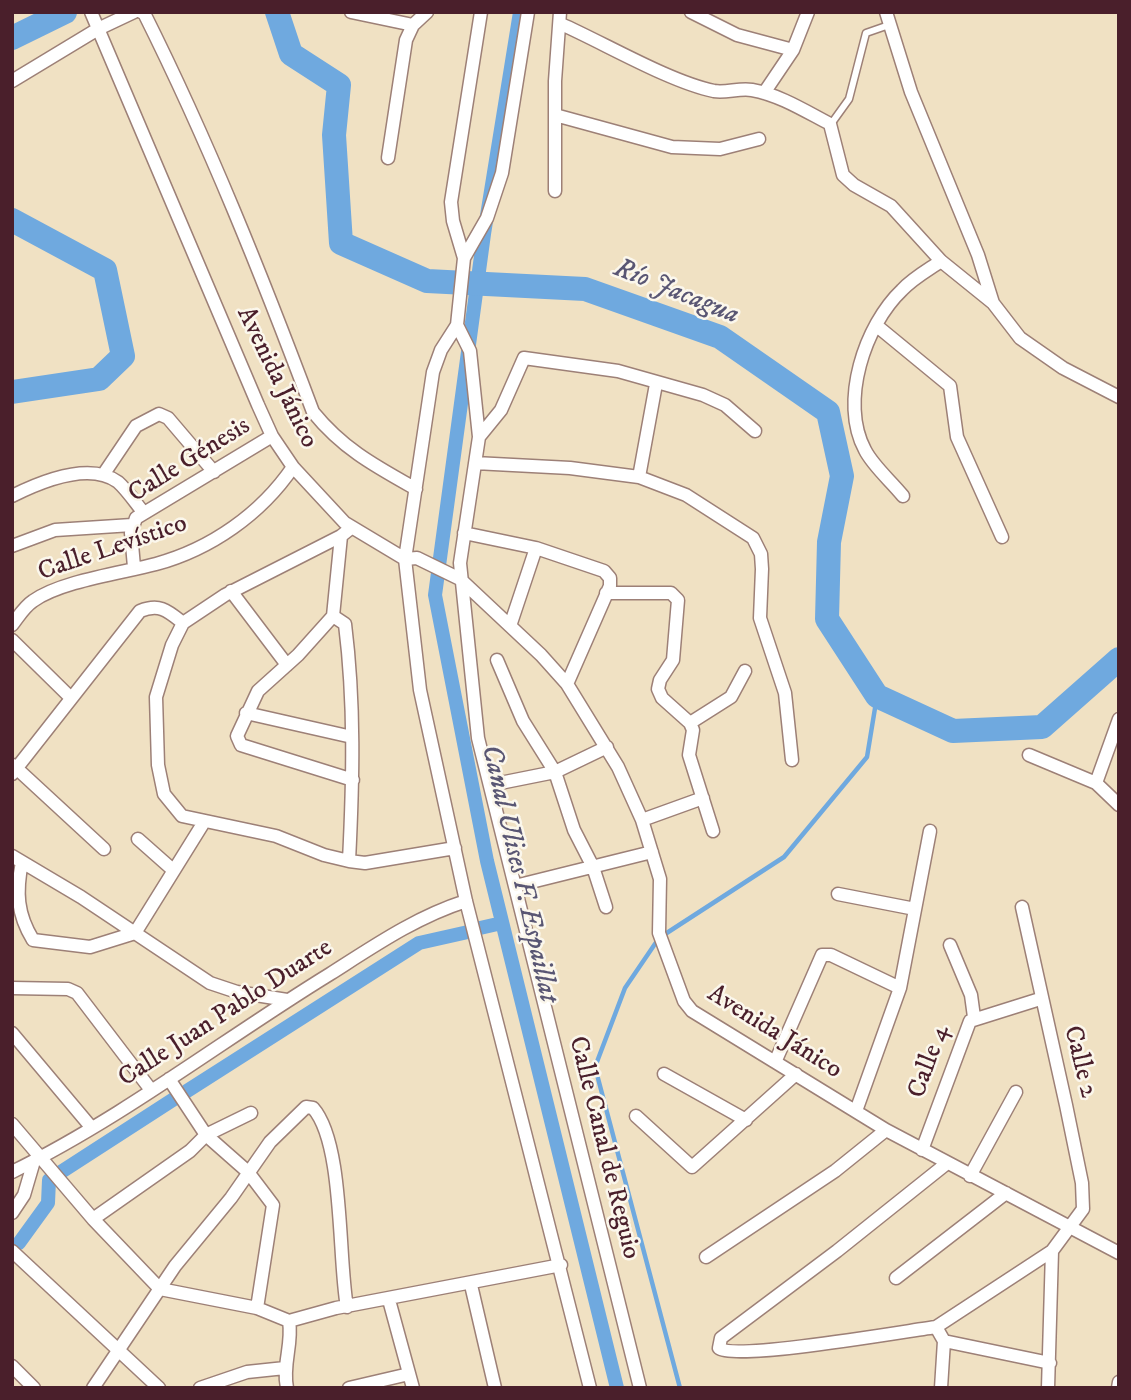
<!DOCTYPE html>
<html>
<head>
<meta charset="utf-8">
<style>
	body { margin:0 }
	#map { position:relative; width:1131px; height:1400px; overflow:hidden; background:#f0e1c3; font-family:"IM FELL DW Pica",serif }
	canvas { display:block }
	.frame { position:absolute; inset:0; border:14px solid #4a1f2b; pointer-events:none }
</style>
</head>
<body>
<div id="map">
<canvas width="1131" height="1400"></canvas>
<div class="frame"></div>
</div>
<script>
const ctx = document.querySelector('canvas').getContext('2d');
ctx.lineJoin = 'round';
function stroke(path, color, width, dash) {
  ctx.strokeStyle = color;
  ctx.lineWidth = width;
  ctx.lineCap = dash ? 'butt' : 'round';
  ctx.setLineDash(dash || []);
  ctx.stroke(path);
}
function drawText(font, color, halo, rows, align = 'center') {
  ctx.font = font + ' "IM FELL DW Pica",serif';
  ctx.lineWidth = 5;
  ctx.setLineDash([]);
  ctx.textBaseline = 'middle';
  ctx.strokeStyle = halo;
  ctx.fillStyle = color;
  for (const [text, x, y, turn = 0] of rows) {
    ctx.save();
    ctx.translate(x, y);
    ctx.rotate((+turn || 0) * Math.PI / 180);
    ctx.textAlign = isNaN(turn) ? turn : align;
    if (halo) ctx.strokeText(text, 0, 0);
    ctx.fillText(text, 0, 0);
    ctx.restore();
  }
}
stroke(new Path2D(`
	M680,1388L595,1067L625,988L659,938L784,857L867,757L877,696`), '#6fa9df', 4.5);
stroke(new Path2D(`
	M520,12L484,234L435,595L487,861L617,1388
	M480,928L502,923
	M187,1091L419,943L468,932
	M61,1172L174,1099
	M19,1243L48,1203L49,1180`), '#6fa9df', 14);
stroke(new Path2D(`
	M277,12L291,54L339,85L334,135L341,243L427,281L585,289L720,337L828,412L842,476L829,542L827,619L877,696L953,731L1042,727L1119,659
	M12,38L65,12
	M12,220L105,270L123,356L99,379L12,392`), '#6fa9df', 24);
const service = new Path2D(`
	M831,124L849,99L866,33L889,25`);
const minor = new Path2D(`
	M91,12L258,405L272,436L293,467L345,523L405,559L417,558L460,579L541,655L567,684L618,767L642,820L660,879L659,933L684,1001L692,1011L886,1130L1119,1253
	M141,12L144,13C209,143 262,276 313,412C343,449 375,466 416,489
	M351,12L413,25
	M481,12L451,202L453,221L464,258L457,325L470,351L479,437L460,563L478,738L640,1388
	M691,12L737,35L793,50
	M886,12L911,92L978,255L993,303L1020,338L1063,368L1119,397
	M561,24C604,43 670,82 714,91C726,93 739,88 752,90C780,95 805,111 830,124L843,175L854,185L891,206L941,261L993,303
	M12,81L98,29L134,12
	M764,93L793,50L808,12
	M555,115L672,147L720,149L759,139
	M388,158L406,40L413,25L427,12
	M555,191V81L560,12
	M464,258L487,218L502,173L528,12
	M457,325L441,350L433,372L405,559L420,690L466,901L590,1388
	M877,326L950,386L957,437L1002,537
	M479,437L501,410L524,358L618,371L703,395L725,405L755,431
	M475,463L570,468L639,477L686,495L753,538L761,554L762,569L760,618L785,693L792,760
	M103,475L136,426L159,414L168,418L214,472
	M639,477L656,384
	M12,496C40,482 89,461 118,482C127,490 135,502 143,512
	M903,496C891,481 873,466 865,450C839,402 865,325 902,290C913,278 928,270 941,261
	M351,528L341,536L225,595L183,623L172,645L156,697L158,765L164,794L182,816L276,836L324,855L349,861L365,863L455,848
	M464,533L536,548
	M341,536L333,616L298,655L258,691L237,736L241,745L353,780
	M12,546L55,530L132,525
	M134,567L131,533L136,518L272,436
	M231,591L287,665
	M606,593H671L678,600L673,660L660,680L658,689L662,698L690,723L693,730L689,755L713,831
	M333,616L345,624C355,704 353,781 349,861
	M12,625C19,616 24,607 33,601C61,581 122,573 156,564C211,549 261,514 293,467
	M510,626L536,548L604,571L610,578V586L567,684
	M12,640L71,698
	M497,660L523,721L555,772L574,830L593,867L606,907
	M246,713L352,737
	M690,723L731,697L745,671
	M1029,755L1096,783L1119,805
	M13,765L104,849
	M12,774L140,611C160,603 168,611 183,623
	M1096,783L1119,719
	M490,785L555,772L607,747
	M642,820L703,798
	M138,839L173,870
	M12,856L81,897L210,983L237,992L287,1000
	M22,862C16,892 17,914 33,940L90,947L135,933L204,822
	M515,886L652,852
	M838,894L915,909
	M950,945L971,995L974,1017
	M12,988L68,989L77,993L151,1090
	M12,1033L91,1127
	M776,1060L822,955H831L900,988
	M664,1074L746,1120
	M169,1079L206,1135L248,1172L273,1205L257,1308
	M856,1111L900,988L930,831
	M636,1116L692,1167L796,1074
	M12,1124L93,1219L160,1289L257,1308L289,1321C293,1344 282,1365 287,1388
	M922,1150L970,1021L1040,999
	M12,1172C124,1117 224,1039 330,974C374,946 416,917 466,901
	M970,1176L1016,1092
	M12,1213L24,1195L34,1161
	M93,1219L190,1151L206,1135L251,1113
	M12,1251L159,1388
	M706,1257L835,1171L886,1130
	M896,1278L1006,1193
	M471,1285L495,1388
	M389,1300L413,1388
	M289,1321L336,1308L561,1265
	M936,1327C906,1331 735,1361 719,1348L721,1338L837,1251L946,1164
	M944,1341L1050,1363
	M12,1366L34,1388
	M93,1388L175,1266L231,1198L270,1142L306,1107L313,1108C344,1143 338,1258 347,1307
	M200,1388L247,1372L285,1368
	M349,1388L409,1374
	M941,1388L944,1341L936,1327L1052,1251L1083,1209L1082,1183L1066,1105L1022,907
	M1048,1388L1052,1251
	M1118,1388L1119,1382`);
stroke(service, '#9d8077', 9);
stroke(minor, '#9d8077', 15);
stroke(service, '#fff', 6);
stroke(minor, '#fff', 12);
drawText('26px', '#4a1f2b', '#fbf7ec', [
	["Avenida Jánico",276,378,64],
	["Calle Génesis",190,461,-32],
	["Calle Levístico",113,549,-19],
	["Calle Juan Pablo Duarte",226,1014,-33],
	["Avenida Jánico",774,1033,32],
	["Calle 4",930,1062,-70],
	["Calle 2",1079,1062,76],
	["Calle Canal de Reguio",603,1148,76]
]);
drawText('italic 28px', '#595673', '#fbf7ec', [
	["Río Jacagua",676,293,22],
	["Canal Ulises F. Espaillat",518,874,77]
]);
</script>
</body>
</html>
